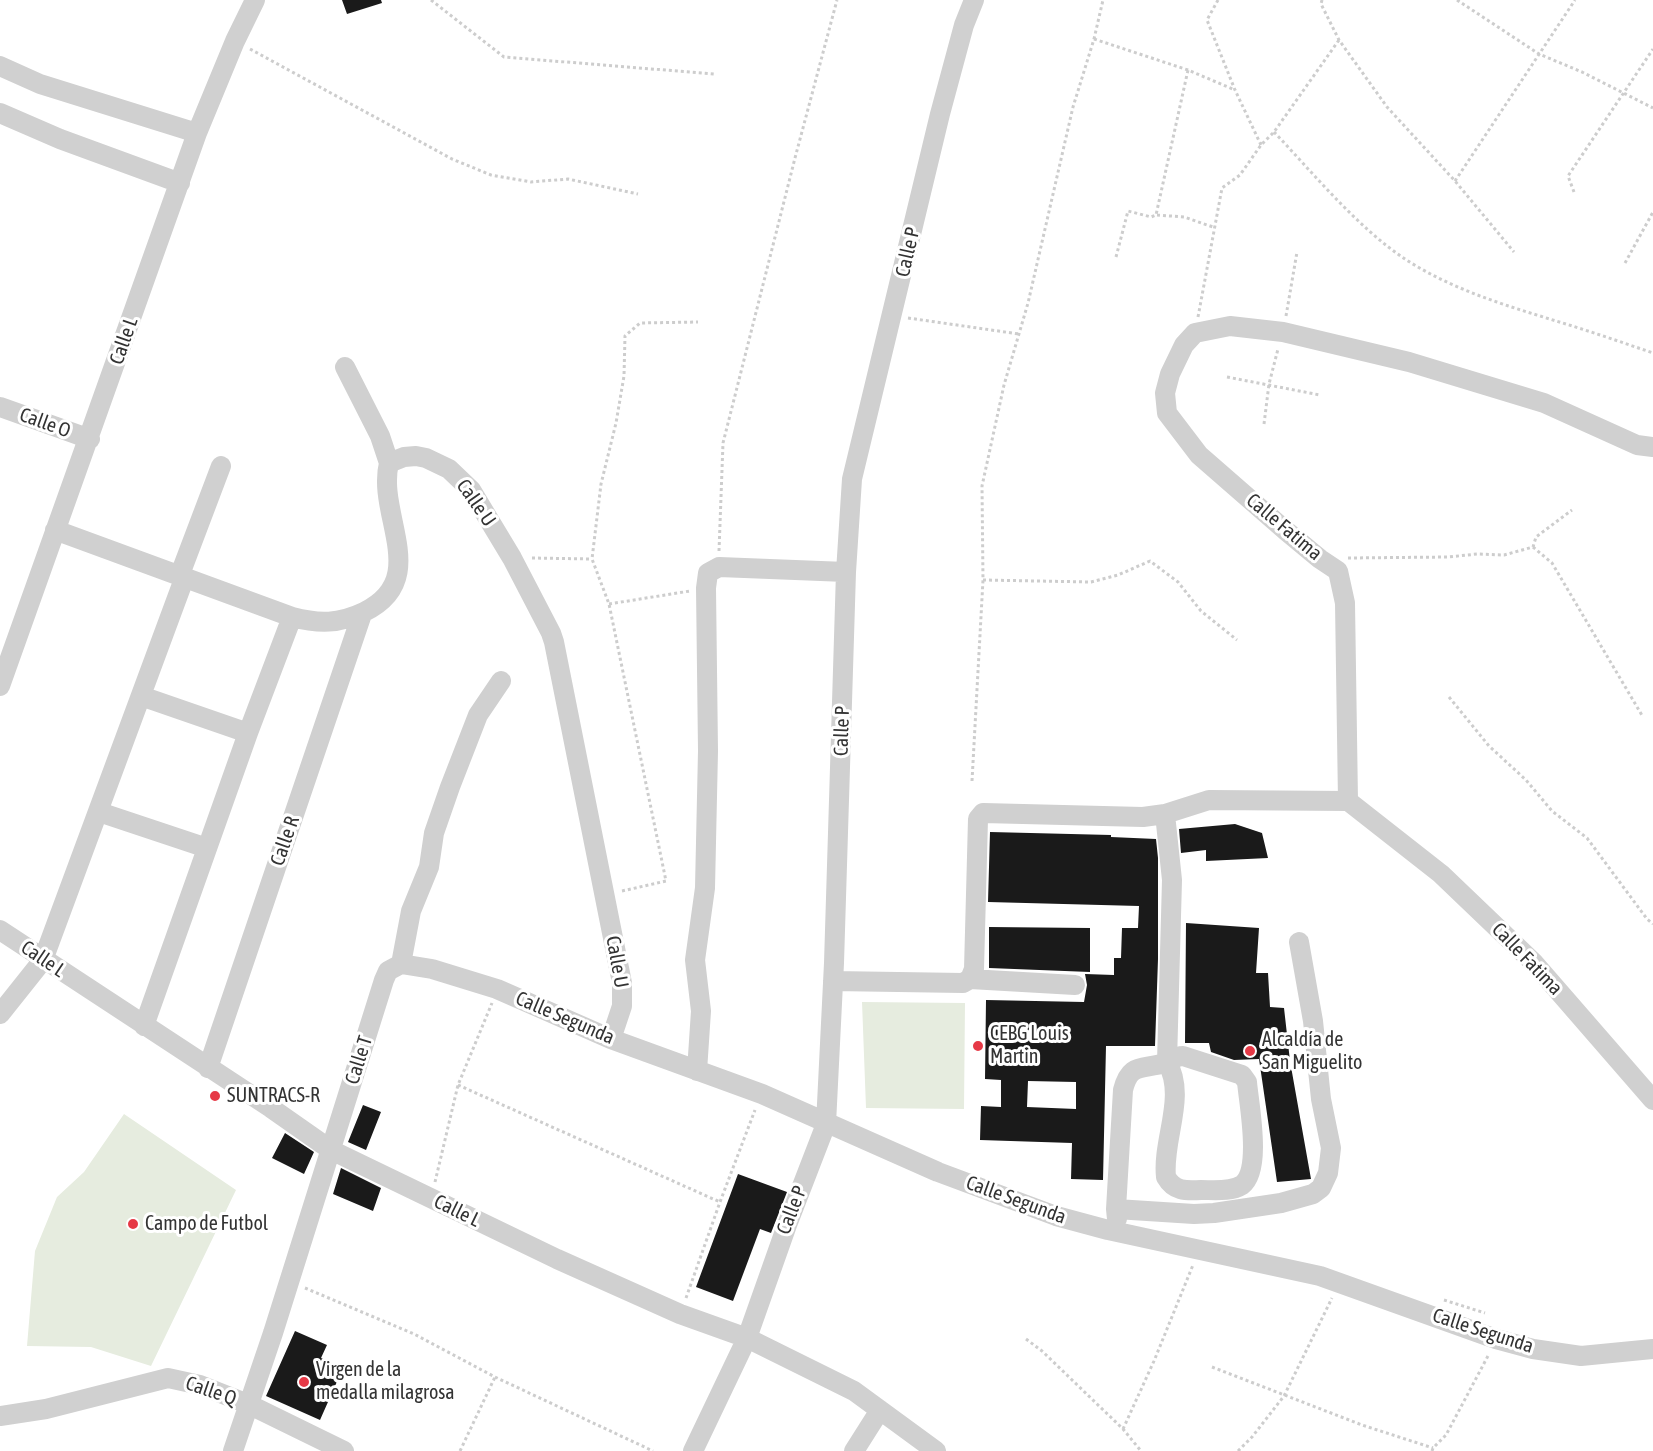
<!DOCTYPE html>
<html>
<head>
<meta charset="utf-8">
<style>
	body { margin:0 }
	canvas { display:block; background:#fff }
</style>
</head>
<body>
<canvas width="1653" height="1451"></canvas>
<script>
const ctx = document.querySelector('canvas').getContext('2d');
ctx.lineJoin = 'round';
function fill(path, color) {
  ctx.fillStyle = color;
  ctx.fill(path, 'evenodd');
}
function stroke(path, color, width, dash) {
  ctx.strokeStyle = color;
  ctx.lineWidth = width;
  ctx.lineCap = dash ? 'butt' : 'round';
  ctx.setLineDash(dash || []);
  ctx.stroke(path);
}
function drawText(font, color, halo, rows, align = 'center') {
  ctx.font = font + ' "Asap Condensed",sans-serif';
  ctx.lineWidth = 6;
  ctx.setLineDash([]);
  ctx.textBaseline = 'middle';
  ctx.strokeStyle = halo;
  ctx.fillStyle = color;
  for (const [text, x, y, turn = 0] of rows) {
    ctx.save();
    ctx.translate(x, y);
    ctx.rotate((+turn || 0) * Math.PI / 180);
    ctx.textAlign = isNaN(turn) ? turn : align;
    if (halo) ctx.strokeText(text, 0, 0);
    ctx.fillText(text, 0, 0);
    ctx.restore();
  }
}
fill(new Path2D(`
	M862,1002L965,1003L964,1109L866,1108Z
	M124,1114L236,1190L151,1366L91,1347L27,1346L35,1251L57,1197L84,1172Z`), '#e6ecdf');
fill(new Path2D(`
	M342,0H381L382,3L347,14Z
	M1235,824L1262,833L1268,858L1206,861V850L1181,853L1179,829Z
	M990,832L1111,835V837L1156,839L1158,858V959L1155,1046H1106L1103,1180L1071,1179L1072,1143L980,1140L981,1106L1001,1107V1080L985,1079L986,1000L1084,1002L1087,985L1085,974L1114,975V958H1121L1122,928H1138L1139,906L988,902ZM1028,1081L1076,1082V1109L1027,1107Z
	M1186,923L1259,928L1256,973H1268L1270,1007L1284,1008L1290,1061L1311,1179L1277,1182L1259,1059L1234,1060L1211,1052L1209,1043H1185Z
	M989,927L1090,928V972L989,968Z
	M363,1105L381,1112L366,1150L348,1142Z
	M285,1133L314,1152L304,1174L272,1158Z
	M341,1168L381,1188L373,1211L333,1194Z
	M738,1174L787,1192L771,1233L760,1229L733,1301L696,1287Z
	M295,1331L327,1345L321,1358L343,1368L320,1420L266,1396Z`), '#1a1a1a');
stroke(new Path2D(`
	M431,0L504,57L714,74
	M1218,0L1207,20L1235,90L1261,145
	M1322,0L1321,4L1339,40L1387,107L1455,181L1514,252
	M1457,0L1539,54L1582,72L1653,108
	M1094,39L1188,70L1235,90
	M250,49L452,159L491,175L531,182L568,179L638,194
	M1274,132C1313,173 1358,228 1405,259C1454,291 1511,307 1566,324C1595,333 1624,343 1653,353
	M1455,181L1575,0
	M1574,192L1568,176L1653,49
	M1157,215L1184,217L1213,227
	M1116,257L1128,211L1151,217L1156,215L1188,70
	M1625,263L1653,212
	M1286,316L1297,252
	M1198,317L1222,188L1240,175L1261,145L1274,132L1339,40
	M908,318L1019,334
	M1227,377L1320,395
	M1264,424L1269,384L1278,349
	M1533,547L1552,563L1643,717
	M719,551L723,443L795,158L837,0
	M532,558L592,559
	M1348,558L1448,557L1477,554L1504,555L1533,547L1536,537L1572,510
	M983,580L1091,582L1118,575L1150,561L1178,582L1201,611L1237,640
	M609,604L690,591
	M1449,697L1489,746L1526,780L1552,811L1587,838L1647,919L1653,924
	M972,781L983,580L982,486L1004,385L1028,303L1073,107L1094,39L1103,0
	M622,891L666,881L609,604L592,559L601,484L616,423L624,376L625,336L640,323L698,322
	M458,1085L720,1202
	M435,1182L458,1085L492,1003
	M305,1288L414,1334L495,1377L653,1451
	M686,1298L720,1202L755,1110
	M1444,1300L1485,1313
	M1026,1339L1042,1351L1123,1429L1141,1451
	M1212,1367L1362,1425L1433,1448
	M1123,1429L1154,1361L1193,1265
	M460,1451L495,1377
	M1238,1451L1252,1437L1284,1396L1332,1298
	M1432,1451L1433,1448L1446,1435L1489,1354`), '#cdcdcd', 3, [3, 3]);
stroke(new Path2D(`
	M0,66L40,84L197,133
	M0,113L60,139L180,183
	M345,367L380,436L389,463
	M0,407L90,439
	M55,530L292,617C319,624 339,624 364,612C432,579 376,515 389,463L404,457L416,456L426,458L449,469L471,490L512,558L551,633L554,642L622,983V1006L611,1039
	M179,577L221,466
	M0,686L197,133L235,41L255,0
	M141,696L248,733
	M1348,801L1345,603L1338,571L1320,559L1285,530L1199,455L1167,413L1165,393L1170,374L1184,345L1195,333L1230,326L1283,332L1409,362L1544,403L1637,445L1653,447
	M1348,801L1441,874L1534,963L1653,1100
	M99,812L207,848
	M0,930L271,1108L331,1150L557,1259L680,1314L747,1338L854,1391L936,1451
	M401,964L432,969L497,989L611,1039L762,1094L938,1172L1056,1216L1108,1230L1320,1276L1496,1339L1533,1349L1581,1356L1653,1349
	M970,979L974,969L978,819L983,813L1143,817L1165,814L1209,800L1348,801
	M833,981L963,983L970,979L1075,985
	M0,1014L43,960L184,579
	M144,1026L248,733L292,617
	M208,1068L362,614
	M697,1071L701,1011L695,960L705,888L708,751L706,588L708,573L719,567L846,572
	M1116,1209L1194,1214L1214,1213L1281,1203L1313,1194L1321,1188L1328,1173L1331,1148L1321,1099L1313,1021L1299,942
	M1117,1219L1116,1209L1123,1090C1130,1062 1142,1070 1165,1063C1172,1061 1175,1056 1183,1056L1242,1075L1247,1082C1249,1105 1262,1170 1242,1185C1231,1192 1214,1190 1201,1190C1185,1191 1174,1191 1166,1177C1162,1139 1187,1097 1167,1062L1172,880L1165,814
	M0,1416L46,1409L168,1378L200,1385L248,1404L344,1451
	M233,1451L273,1333L384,980L388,971L401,964L411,911L429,867L434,833L450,787L478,715L501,681
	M693,1451L747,1338L787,1225L826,1124L834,963L846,572L852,479L940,114L964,25L974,0
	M854,1451L880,1410`), '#d0d0d0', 20);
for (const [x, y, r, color] of [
	[978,1046,6,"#e63946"],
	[1250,1051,6,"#e63946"],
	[215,1096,6,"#e63946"],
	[133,1224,6,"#e63946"],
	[304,1382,6,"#e63946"]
]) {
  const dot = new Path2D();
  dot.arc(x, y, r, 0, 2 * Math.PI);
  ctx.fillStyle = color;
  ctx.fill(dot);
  stroke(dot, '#fff', 2);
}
drawText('20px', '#333', '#fff', [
	["Calle P",908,252,-77],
	["Calle L",124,341,-71],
	["Calle O",45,423,20],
	["Calle U",476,503,55],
	["Calle Fatima",1284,527,40],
	["Calle P",842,731,-88],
	["Calle R",285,841,-71],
	["Calle L",43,959,34],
	["Calle Fatima",1527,959,46],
	["Calle U",617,962,80],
	["Calle Segunda",565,1018,23],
	["Calle T",359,1060,-73],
	["Calle Segunda",1016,1200,20],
	["Calle P",792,1210,-69],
	["Calle L",457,1211,26],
	["Calle Segunda",1483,1331,18],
	["Calle Q",211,1391,19]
]);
drawText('20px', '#333', '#fff', [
	["CEBG Louis",990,1034],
	["Martin",990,1057],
	["Alcaldía de",1262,1040],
	["San Miguelito",1262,1063],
	["SUNTRACS-R",227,1096],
	["Campo de Futbol",145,1224],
	["Virgen de la",316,1370],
	["medalla milagrosa",316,1393]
], 'left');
</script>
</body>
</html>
